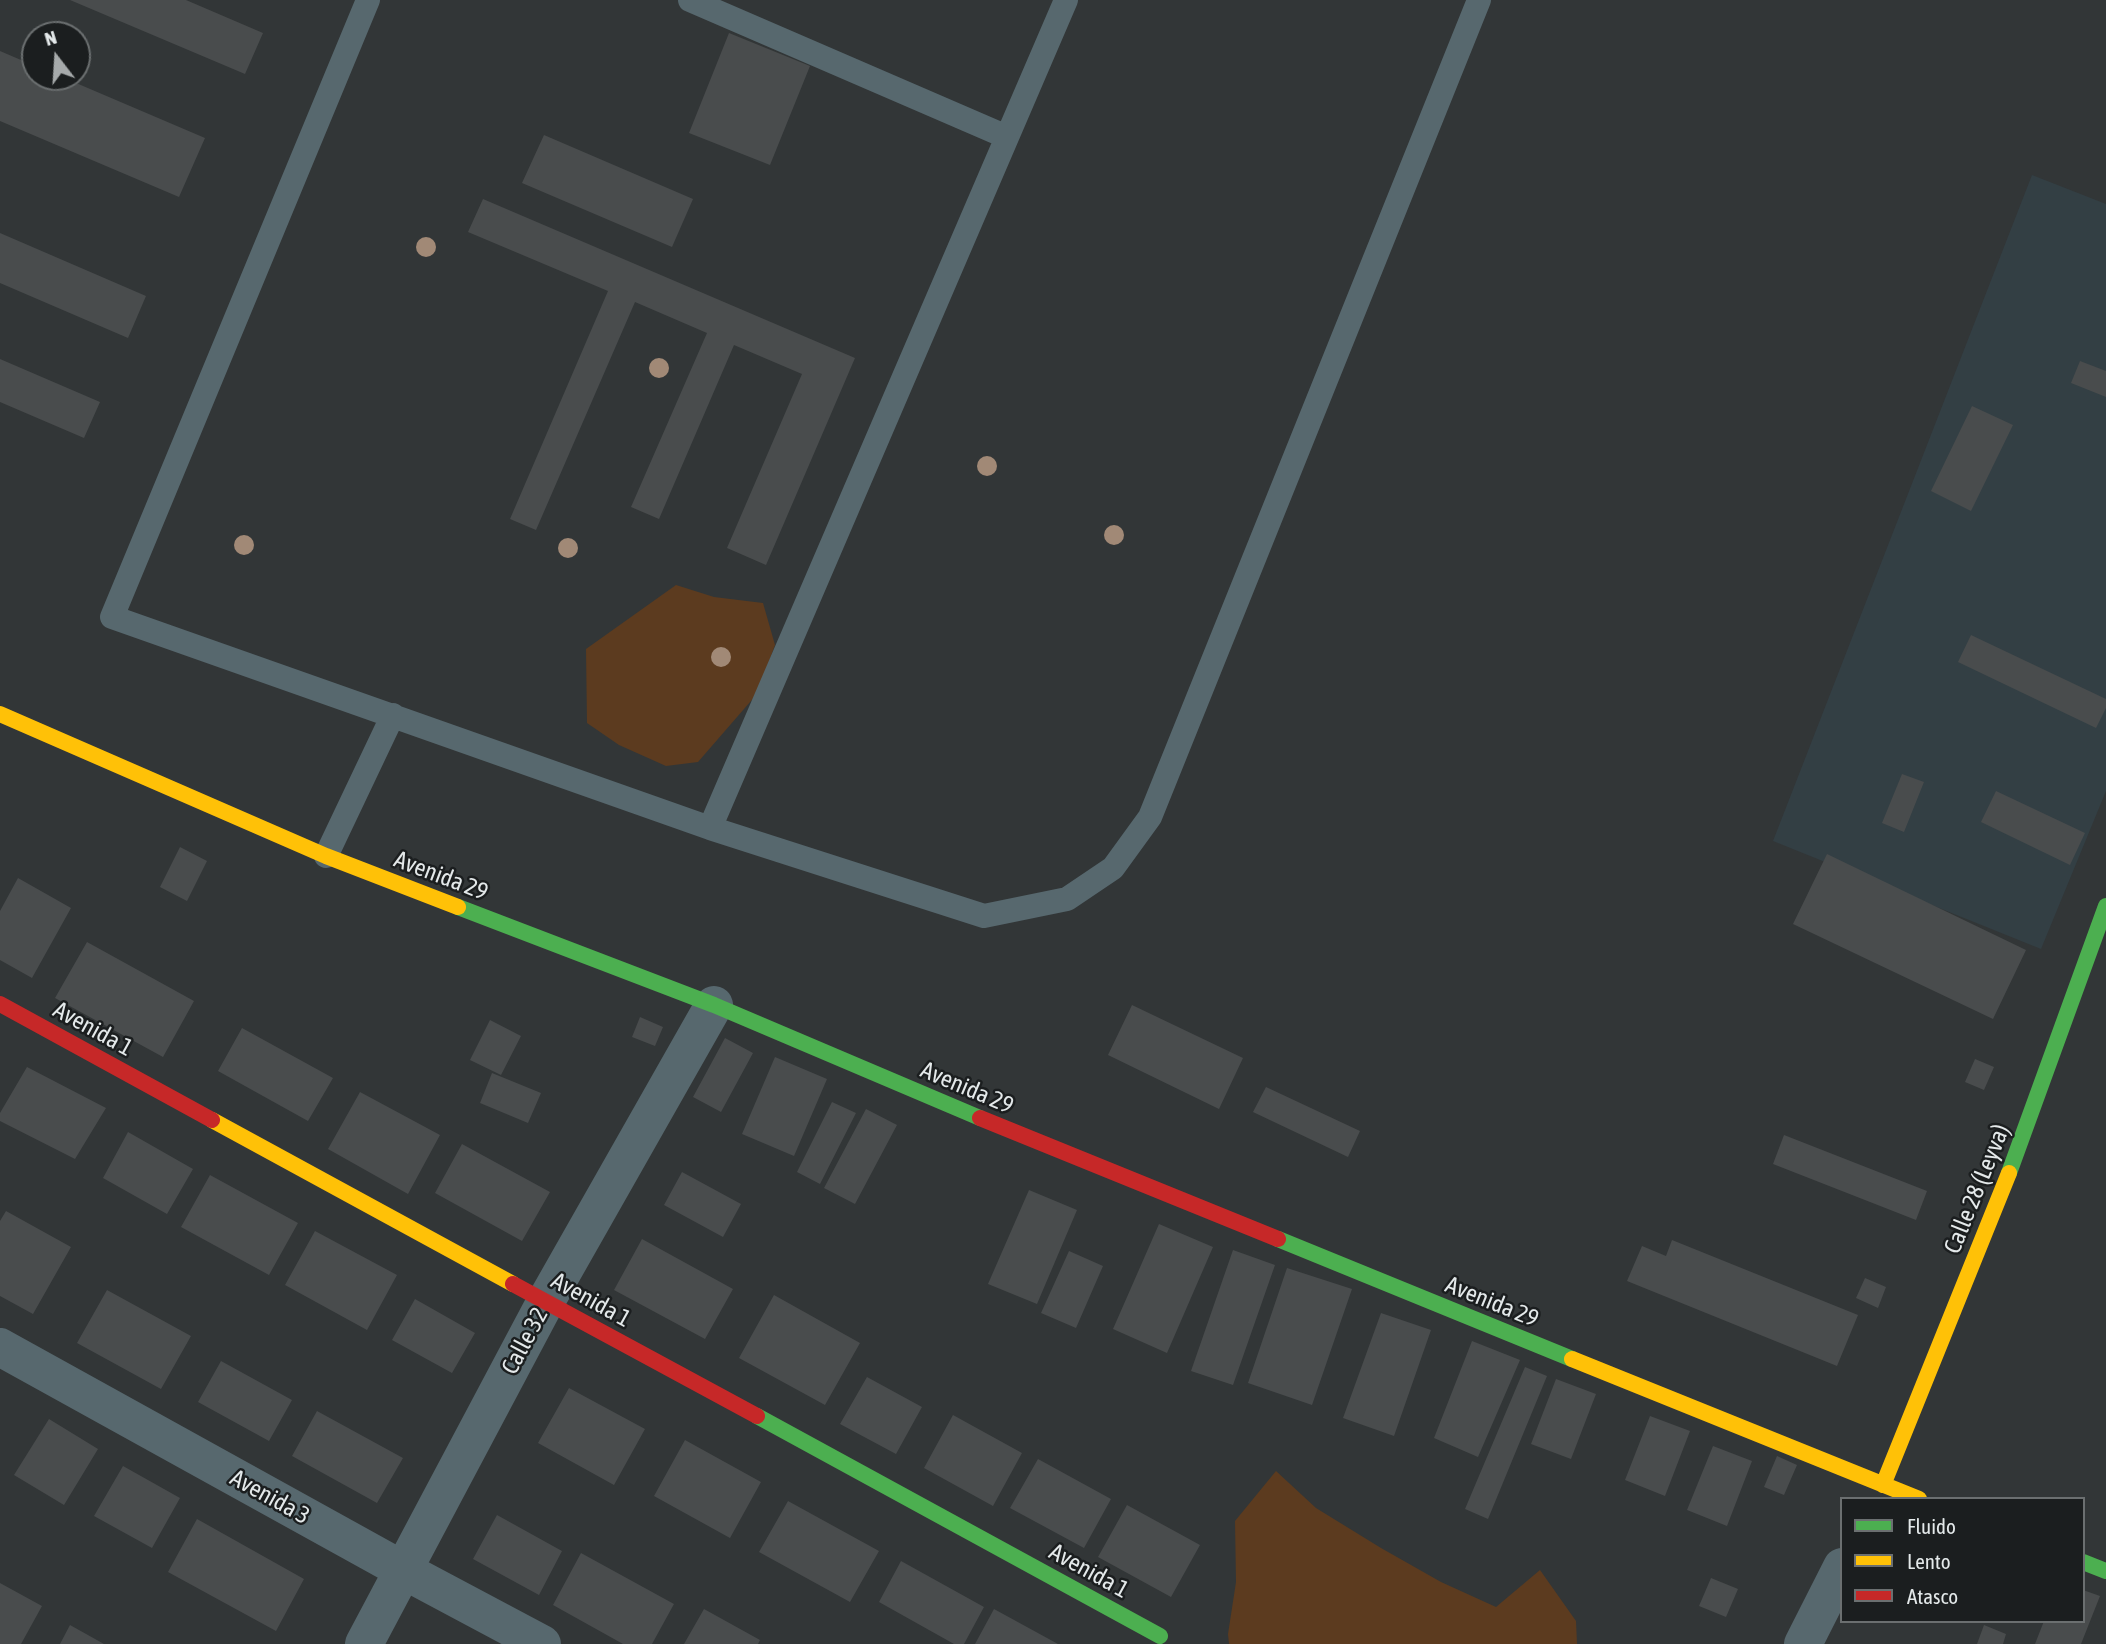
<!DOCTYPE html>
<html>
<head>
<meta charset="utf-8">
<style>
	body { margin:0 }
	#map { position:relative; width:2106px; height:1644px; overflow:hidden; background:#323637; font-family:"Asap Condensed",sans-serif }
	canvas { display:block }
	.legend { position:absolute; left:1840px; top:1497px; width:245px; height:126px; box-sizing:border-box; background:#1b1e1f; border:2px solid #6b6f70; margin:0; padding:9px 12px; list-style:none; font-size:21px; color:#e4e9ea }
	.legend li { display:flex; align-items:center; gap:14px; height:35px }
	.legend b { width:35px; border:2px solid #6b6f70 }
	.north { position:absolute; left:21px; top:21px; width:70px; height:70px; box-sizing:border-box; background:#1b1e1f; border:2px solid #6b6f70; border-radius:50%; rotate:343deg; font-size:19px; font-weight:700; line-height:28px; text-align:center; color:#e4e9ea }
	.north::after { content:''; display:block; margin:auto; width:24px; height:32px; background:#a6aaab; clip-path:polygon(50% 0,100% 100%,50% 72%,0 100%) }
</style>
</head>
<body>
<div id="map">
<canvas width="2106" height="1644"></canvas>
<ul class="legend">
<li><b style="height:9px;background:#4caf50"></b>Fluido</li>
<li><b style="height:9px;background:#ffc107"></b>Lento</li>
<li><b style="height:9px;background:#c62828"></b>Atasco</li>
</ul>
<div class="north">N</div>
</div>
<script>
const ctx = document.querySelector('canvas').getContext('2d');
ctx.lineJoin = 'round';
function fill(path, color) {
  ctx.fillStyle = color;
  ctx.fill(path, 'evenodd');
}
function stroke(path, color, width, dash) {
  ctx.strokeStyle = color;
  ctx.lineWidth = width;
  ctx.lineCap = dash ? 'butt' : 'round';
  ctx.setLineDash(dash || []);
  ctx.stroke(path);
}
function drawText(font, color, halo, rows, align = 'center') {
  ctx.font = font + ' "Asap Condensed",sans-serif';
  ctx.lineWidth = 5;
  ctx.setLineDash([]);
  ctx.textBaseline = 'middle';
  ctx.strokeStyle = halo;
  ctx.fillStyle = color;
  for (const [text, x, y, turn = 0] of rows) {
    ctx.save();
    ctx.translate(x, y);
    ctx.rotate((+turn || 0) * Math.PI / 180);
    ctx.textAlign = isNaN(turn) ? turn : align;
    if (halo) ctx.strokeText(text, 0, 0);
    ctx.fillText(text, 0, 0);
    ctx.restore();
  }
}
fill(new Path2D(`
	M2032,175L2106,204V791L2041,949L1773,841Z`), '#333f44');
fill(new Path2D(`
	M676,585L714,597L763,603L775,645L757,694L698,762L666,766L619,745L587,723L586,649Z
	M1276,1471L1316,1508L1381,1548L1441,1582L1496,1607L1540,1570L1576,1621L1577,1644H1229L1228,1634L1236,1582L1235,1521Z`), '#5c3b1f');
fill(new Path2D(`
	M70,0H186L263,33L245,74Z
	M729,33L810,66L770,165L689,133Z
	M0,51L35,66V77H62L205,138L179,197L0,121Z
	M544,135L693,199L672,247L522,183Z
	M483,199L855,358L766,565L727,548L802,374L734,345L659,519L631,507L707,333L635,302L536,530L510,519L608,291L468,232Z
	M0,233L146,296L128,338L0,283Z
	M0,359L100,402L84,438L0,402Z
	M2080,361L2106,371V397L2071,383Z
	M1972,406L2013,425L1971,511L1931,491Z
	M1971,635L2106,699V708L2096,728L1958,662Z
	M1902,774L1924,782L1904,832L1882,823Z
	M1996,791L2085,833L2070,865L1981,822Z
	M180,847L207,861L187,901L160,887Z
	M1827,854L2026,950L1993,1019L1793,924Z
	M18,878L71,908L32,978L0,960V911Z
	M87,942L194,1001L163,1057L55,998Z
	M1132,1005L1243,1058L1219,1109L1108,1055Z
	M640,1017L663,1027L655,1046L632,1037Z
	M490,1020L521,1036L501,1075L470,1060Z
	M242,1028L333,1078L308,1121L218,1071Z
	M725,1038L753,1053L721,1112L693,1097Z
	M775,1057L827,1079L794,1156L742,1134Z
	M1975,1059L1994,1067L1984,1090L1965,1082Z
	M27,1067L106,1108L75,1159L0,1121V1113Z
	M492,1073L541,1093L528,1123L480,1103Z
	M1266,1087L1360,1131L1348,1157L1253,1112Z
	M360,1092L440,1135L408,1194L328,1149Z
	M832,1102L856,1113L820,1184L797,1172Z
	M866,1109L897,1125L855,1204L824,1188Z
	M128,1132L193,1169L167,1214L103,1178Z
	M1784,1135L1927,1191L1916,1220L1773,1164Z
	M462,1144L550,1192L522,1241L435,1193Z
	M682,1172L741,1204L723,1237L664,1205Z
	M210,1175L298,1223L269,1275L181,1227Z
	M1029,1190L1077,1210L1037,1304L988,1284Z
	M6,1211L71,1247L33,1314L0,1296V1221Z
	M1159,1224L1213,1247L1167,1353L1113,1329Z
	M315,1231L397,1275L367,1330L285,1285Z
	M642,1239L733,1289L705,1339L614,1290Z
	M1672,1240L1858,1315L1837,1366L1627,1281L1642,1246L1666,1256Z
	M1233,1250L1275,1265L1233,1385L1191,1371Z
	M1069,1251L1103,1266L1076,1328L1041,1313Z
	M1287,1268L1352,1289L1312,1405L1248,1383Z
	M1865,1278L1886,1287L1878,1308L1856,1298Z
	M107,1290L191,1336L161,1389L77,1343Z
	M774,1295L860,1343L825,1405L739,1358Z
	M415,1299L475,1333L452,1373L392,1340Z
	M1381,1313L1431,1330L1394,1436L1343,1418Z
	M1472,1341L1520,1360L1478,1457L1434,1438Z
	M221,1361L292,1400L269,1441L198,1402Z
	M1525,1367L1547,1376L1488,1519L1465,1509Z
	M867,1377L922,1407L896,1454L840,1424Z
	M1556,1379L1596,1394L1571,1459L1531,1444Z
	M569,1388L645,1429L614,1485L538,1443Z
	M317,1411L403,1458L377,1503L292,1456Z
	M953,1415L1022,1453L993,1506L924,1468Z
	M1650,1416L1690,1431L1665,1496L1625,1480Z
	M49,1419L98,1449L64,1505L14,1475Z
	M685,1440L761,1482L730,1538L654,1496Z
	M1713,1446L1752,1461L1727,1526L1687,1510Z
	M1777,1456L1797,1465L1784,1495L1764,1487Z
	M1038,1459L1111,1499L1084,1548L1010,1508Z
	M123,1466L180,1498L152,1548L94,1516Z
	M788,1501L879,1551L850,1602L759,1552Z
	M1127,1505L1200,1545L1171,1597L1098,1557Z
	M497,1515L562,1551L539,1595L473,1559Z
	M197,1519L304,1579L276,1631L168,1572Z
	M581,1553L674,1604L652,1644H623L553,1605Z
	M901,1561L984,1607L964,1644H954L879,1602Z
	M1711,1578L1738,1589L1726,1617L1699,1606Z
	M0,1583L42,1606L21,1644H0Z
	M2083,1590L2100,1596L2081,1644H2035L2044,1621H2083Z
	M704,1609L760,1640L758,1644H684Z
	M994,1609L1058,1644H975Z
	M70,1625L104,1644H60Z
	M1984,1625L2006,1634L2003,1644H1977Z`), '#494c4d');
stroke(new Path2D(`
	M368,0L112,617L710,828L984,916L1067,899L1113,868L1150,817L1479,0
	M690,0L1007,137
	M710,828L1066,0
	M326,856L393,715`), '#57686e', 24);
stroke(new Path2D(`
	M0,1347L403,1570L542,1644
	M364,1644L546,1301L714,1005
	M1803,1644L1842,1567`), '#57686e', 38);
stroke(new Path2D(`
	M458,907L714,1005L980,1118
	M2009,1173L2106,906
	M1278,1239L1572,1359
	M757,1416L1160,1636
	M2083,1562L2106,1571`), '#4caf50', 16);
stroke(new Path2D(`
	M0,714L326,856L458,907
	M212,1120L513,1284
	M1572,1359L1919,1499
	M1883,1485L2009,1173`), '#ffc107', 16);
stroke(new Path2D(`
	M0,1004L212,1120
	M980,1118L1278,1239
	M513,1284L757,1416`), '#c62828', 16);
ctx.fillStyle = '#a18976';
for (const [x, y] of [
	[426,247],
	[659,368],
	[987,466],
	[1114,535],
	[244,545],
	[568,548],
	[721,657]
]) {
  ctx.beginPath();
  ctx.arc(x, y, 10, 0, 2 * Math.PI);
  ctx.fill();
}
drawText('24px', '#e4e9ea', '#1b1e1f', [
	["Avenida 29",441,876,21],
	["Avenida 1",93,1029,29],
	["Avenida 29",967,1088,23],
	["Calle 28 (Leyva)",1977,1189,-68],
	["Avenida 1",591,1300,29],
	["Avenida 29",1492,1302,22],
	["Calle 32",525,1341,-62],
	["Avenida 3",270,1497,29],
	["Avenida 1",1089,1571,29]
]);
</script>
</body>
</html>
